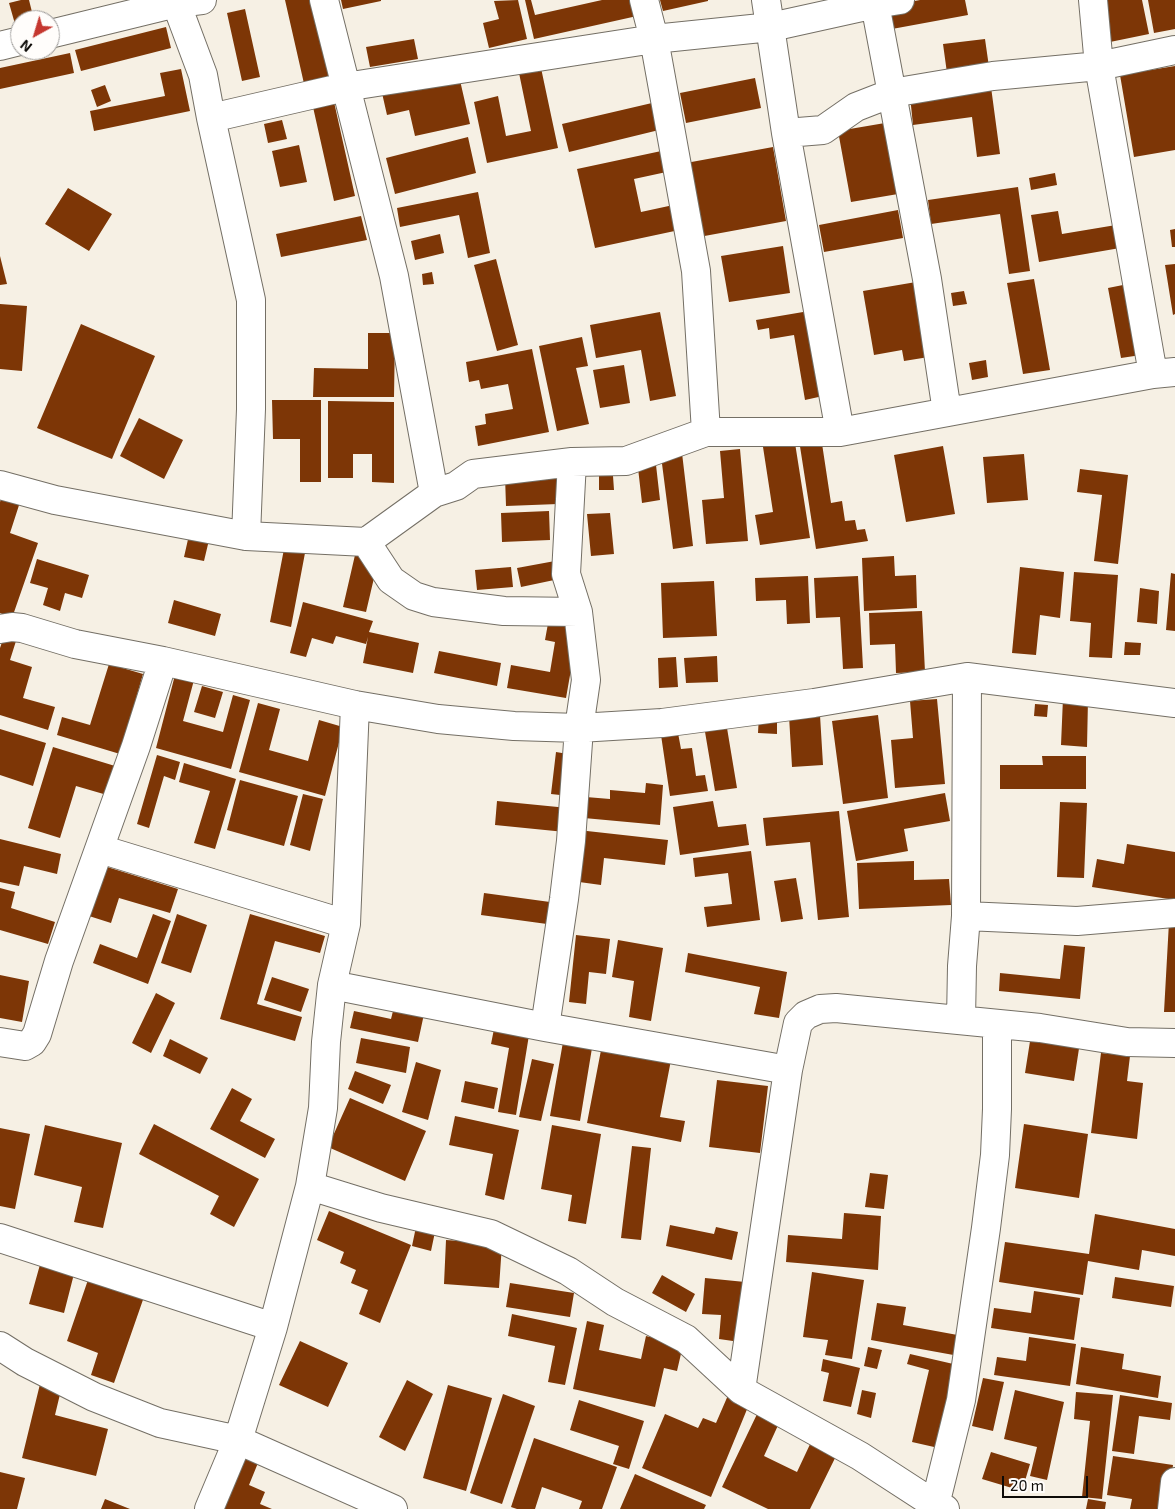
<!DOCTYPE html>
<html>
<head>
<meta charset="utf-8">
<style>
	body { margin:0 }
	#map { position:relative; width:1175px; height:1509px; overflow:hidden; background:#f6f0e4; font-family:"Exo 2",sans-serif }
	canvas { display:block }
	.north { position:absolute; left:10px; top:10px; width:50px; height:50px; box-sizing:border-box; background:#fffdfb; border:1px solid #9e9c9a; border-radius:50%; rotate:219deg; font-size:14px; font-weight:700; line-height:20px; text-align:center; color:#0d0b08 }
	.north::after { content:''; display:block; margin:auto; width:18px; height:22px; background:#c5372f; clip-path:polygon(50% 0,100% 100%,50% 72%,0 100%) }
	.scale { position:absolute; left:1002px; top:1476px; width:86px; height:22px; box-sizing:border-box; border:2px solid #0d0b08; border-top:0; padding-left:6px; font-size:15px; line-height:18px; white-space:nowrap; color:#0d0b08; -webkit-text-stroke:4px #fffdfb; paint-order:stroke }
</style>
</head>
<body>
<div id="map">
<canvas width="1175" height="1509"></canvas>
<div class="north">N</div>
<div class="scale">20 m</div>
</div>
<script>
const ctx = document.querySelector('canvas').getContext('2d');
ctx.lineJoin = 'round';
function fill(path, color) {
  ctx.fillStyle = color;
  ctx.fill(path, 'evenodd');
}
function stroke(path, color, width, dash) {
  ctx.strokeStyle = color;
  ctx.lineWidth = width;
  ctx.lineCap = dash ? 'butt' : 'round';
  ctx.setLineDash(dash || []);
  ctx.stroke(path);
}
fill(new Path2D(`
	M21,0H29L34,20H20V23L15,24L9,3Z
	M285,0H312L331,83L305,88Z
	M341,0H381V1L343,9Z
	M518,0L527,39L489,48L483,23L499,19L494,1Z
	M525,0H531L535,15L602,0H634L637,16L534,39Z
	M660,0H708V1L663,11Z
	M920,0H965L968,15L892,29L888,6Z
	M1101,0H1142L1149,34L1110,42Z
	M1148,0H1175V29L1154,33Z
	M245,9L260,77L242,81L227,13Z
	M166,27L171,48L81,71L75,50Z
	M414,39L418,59L370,67L366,47Z
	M985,39L989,67L947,73L943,44Z
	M70,53L74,73L0,89V68Z
	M1175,66V150L1134,157L1120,75Z
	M541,68L558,148L487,163L474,102L498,96L506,136L531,131L519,73Z
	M181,69L190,111L94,131L90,111L165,96L160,73Z
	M459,76L470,124L415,136L409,110L387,115L382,93Z
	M755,78L761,108L686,123L680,93Z
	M105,85L111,101L97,107L91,90Z
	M991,87L1000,154L977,157L972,117L913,125L910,96Z
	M334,102L355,196L334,201L313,107Z
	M652,103L659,130L569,152L562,124Z
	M282,120L287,139L268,143L264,124Z
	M885,123L898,194L851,202L838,131Z
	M468,137L476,173L395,194L386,158Z
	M299,145L307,182L280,187L272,151Z
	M773,147L786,221L699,237L686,163Z
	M666,150L671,171L634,179L641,212L678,204L684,229L595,248L577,169Z
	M1055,173L1057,185L1031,190L1029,178Z
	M1018,187L1030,271L1009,274L1000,214L931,224L928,200Z
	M68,188L112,214L89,251L45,224Z
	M478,192L490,253L468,258L459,215L400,227L397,208Z
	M898,210L903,238L824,252L819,225Z
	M1058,211L1062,234L1116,225L1120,248L1039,262L1031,215Z
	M361,216L367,240L281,257L276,234Z
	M1175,229V247H1172L1170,230Z
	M440,234L444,253L415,260L411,241Z
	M783,246L790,293L729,302L721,256Z
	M0,256L7,284L0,285Z
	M496,259L518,345L497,351L474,265Z
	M1175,264V314L1173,315L1165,265Z
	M432,272L434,284L423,285L422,274Z
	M1034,279L1050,370L1023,374L1007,283Z
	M922,281L935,356L904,361L902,350L874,355L863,291Z
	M1128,284L1141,355L1121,358L1108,288Z
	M964,291L967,304L953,306L951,293Z
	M0,304L27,306L22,371L0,369Z
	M809,311L823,396L805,400L794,335L770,339L769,328L758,330L756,320Z
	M660,312L676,396L650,401L641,350L596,358L590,325Z
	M81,324L155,356L112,459L37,428Z
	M368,333H395L394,397H313L314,368L368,369Z
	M582,337L588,366L576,368L589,424L557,431L539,346Z
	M532,349L549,432L478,446L475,426L486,424L485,414L513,409L508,384L481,389L479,380L469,382L466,362Z
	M986,360L988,377L972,380L969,363Z
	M624,365L630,403L600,408L593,370Z
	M272,400H321V482H300V439H273Z
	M328,401L394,402V483L372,482V454H353V478H328Z
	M139,418L183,440L164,479L120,456Z
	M821,437L831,503L842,501L845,521L855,520L857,530L865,529L868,541L816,549L799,440Z
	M795,443L810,538L760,545L755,515L773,512L763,447Z
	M943,446L955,514L906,522L894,455Z
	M740,449L748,541L706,544L702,500L724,498L720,451Z
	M682,453L693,546L673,549L661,456Z
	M1024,454L1028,500L987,503L983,457Z
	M656,465L660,500L642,503L638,468Z
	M1080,469L1128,475L1118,564L1094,561L1102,495L1077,492Z
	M556,474L558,504L506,506L505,476Z
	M599,476H613L614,490H599Z
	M3,493L21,499L10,533L38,543L12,618L0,613V502Z
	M549,511L550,540L502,542L501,513Z
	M610,513L614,554L591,556L587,514Z
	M189,535L209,540L204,561L184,557Z
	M284,549L305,553L291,627L270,622Z
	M355,555L378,561L366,612L343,607Z
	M894,556L895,576L916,575L917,608L864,611L862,558Z
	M37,559L89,575L82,598L65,593L60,611L43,605L48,588L30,583Z
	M555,561L559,579L521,587L517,568Z
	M511,567L513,587L477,590L475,570Z
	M1020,567L1064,572L1060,618L1040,615L1036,655L1012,653Z
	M1074,572L1118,575L1112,658L1089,657L1091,623L1070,621Z
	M1171,573L1175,574V631L1166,630Z
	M808,576L810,623L787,624L786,600L756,601L755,578Z
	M858,576L863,668L843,669L840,617L816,618L814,578Z
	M714,581L717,636L663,638L661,583Z
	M1140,588L1159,591L1157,624L1137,622Z
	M174,600L221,614L215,636L168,623Z
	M303,602L373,621L369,632L419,643L413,673L363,663L368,637L366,644L336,636L333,644L312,638L306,657L290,653Z
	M922,611L925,672L896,673L895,644L870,645L869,613Z
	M549,618L579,624L566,698L507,688L511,665L550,672L555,642L545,640Z
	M4,636L16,641L10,660L32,667L23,698L55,707L48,730L0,715V648Z
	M1125,642L1141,643L1140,655H1124Z
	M439,651L501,663L497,686L434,673Z
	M717,656L718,682L686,683L684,658Z
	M676,657L678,687L659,688L658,658Z
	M109,664L143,674L120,754L57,735L62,717L90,725Z
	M175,675L194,680L183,721L223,732L233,695L250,700L231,769L156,748Z
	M202,686L223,692L215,718L194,712Z
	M1063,698L1088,699L1087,747L1061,745Z
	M937,699L945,784L895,788L891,740L913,738L910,701Z
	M258,703L280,709L269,750L308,761L319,720L343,727L325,796L239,772Z
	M1035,704L1048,705L1047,717L1034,716Z
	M759,715L777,716V734L758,733Z
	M820,715L823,765L792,767L789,716Z
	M878,715L888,798L843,804L832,721Z
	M725,716L737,788L715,791L703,720Z
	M0,729L46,743L33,786L0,775Z
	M678,733L681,749L692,748L696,776L705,775L708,791L670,796L661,735Z
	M53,747L115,766L107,795L76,786L60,838L28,828Z
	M556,752L574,755L569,796L551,794Z
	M157,755L180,762L175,780L164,776L149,828L137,824Z
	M1042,756H1086V789H1000V765H1043Z
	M184,763L236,779L215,849L194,843L210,791L179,782Z
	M240,780L298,796L284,846L227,830Z
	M646,783L663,785L660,825L584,818L586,797L610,799V790L645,793Z
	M945,793L950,821L904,829L908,851L856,861L847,811Z
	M303,794L323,799L310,851L290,845Z
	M497,801L568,808L565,832L495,825Z
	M713,801L718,827L746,824L749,845L680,855L673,807Z
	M1060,802L1087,803L1084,878L1057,877Z
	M839,811L849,917L818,920L810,842L766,846L763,818Z
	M578,830L668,840L665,865L604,858L601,885L572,881Z
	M0,839L61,854L57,874L24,866L19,886L0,882Z
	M1127,844L1175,852V900L1092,887L1097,859L1124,864Z
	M751,851L760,920L707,927L704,907L732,904L728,873L695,877L693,858Z
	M914,861V880L949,879L951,905L859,909L857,863Z
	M104,866L178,889L170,913L119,898L111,923L89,916Z
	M796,878L803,919L781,922L774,881Z
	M0,888L15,892L11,908L55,922L48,944L0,930Z
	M484,893L550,902L547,924L481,915Z
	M153,914L171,921L148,984L93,963L100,944L137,958Z
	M177,914L207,925L191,973L161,963Z
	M250,914L325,936L320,953L275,941L257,1004L302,1017L295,1041L220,1019Z
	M1169,922H1175V1012H1164Z
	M576,935L610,939L606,974L589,972L586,1004L569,1002Z
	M618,940L663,948L651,1021L629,1017L634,981L612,977Z
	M1064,945L1085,947L1080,999L999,991L1000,973L1060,979Z
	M688,953L787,972L779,1018L754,1014L760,987L685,972Z
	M0,975L29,981L22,1022L0,1018Z
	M272,977L309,989L301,1012L264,1000Z
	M156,993L175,1003L151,1053L132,1043Z
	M394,1007L424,1014L418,1042L350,1028L354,1011L391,1019Z
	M494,1029L529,1035L516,1115L498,1112L509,1048L491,1044Z
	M1031,1035L1080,1042L1074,1081L1025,1073Z
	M361,1038L410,1047L406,1073L356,1063Z
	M170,1039L208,1058L200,1074L163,1056Z
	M563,1042L592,1048L580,1121L550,1116Z
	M602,1045L671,1060L660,1117L685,1121L681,1142L587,1123Z
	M1101,1053L1130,1056L1127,1081L1143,1083L1137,1139L1091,1133Z
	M532,1059L554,1064L541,1121L519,1117Z
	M416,1062L441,1070L428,1120L402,1112Z
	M355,1071L391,1085L383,1104L348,1089Z
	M717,1080L768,1086L760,1153L709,1147Z
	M465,1081L498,1088L494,1109L461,1102Z
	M232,1088L252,1099L240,1121L275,1139L265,1158L210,1129Z
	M350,1098L426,1131L405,1181L328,1147Z
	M455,1116L519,1130L504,1200L485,1195L493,1154L449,1145Z
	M154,1124L259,1179L234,1227L210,1214L219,1196L139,1154Z
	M1024,1124L1088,1134L1079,1198L1015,1188Z
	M45,1125L122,1143L103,1228L74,1222L82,1187L34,1175Z
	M552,1125L601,1134L586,1224L568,1221L572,1195L541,1189Z
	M0,1128L30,1134L15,1209L0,1206Z
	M632,1146L651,1148L641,1240L621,1238Z
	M870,1173L888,1175L884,1209L865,1207Z
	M329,1211L411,1245L380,1323L359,1314L368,1290L351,1283L356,1270L340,1263L344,1252L317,1240Z
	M844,1213L881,1216L878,1270L786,1262L788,1235L842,1239Z
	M1095,1214L1175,1229V1256L1142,1250L1139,1270L1088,1261L1083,1295L999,1282L1005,1242L1089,1254Z
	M670,1225L714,1234L716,1227L738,1232L732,1260L666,1246Z
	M416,1227L435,1232L431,1251L412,1246Z
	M446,1240L502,1244L499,1288L444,1284Z
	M41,1261L75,1270L64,1313L29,1304Z
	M812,1272L864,1280L852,1359L825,1355L828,1340L803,1337Z
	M90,1274L145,1294L114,1383L91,1375L98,1353L67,1341Z
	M662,1275L695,1294L686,1312L652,1293Z
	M1115,1277L1174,1286L1171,1307L1112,1298Z
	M705,1278L745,1282L740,1342L719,1339L721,1315L702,1314Z
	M510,1283L574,1293L570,1317L506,1307Z
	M1034,1291L1080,1298L1074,1340L991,1328L994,1308L1031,1313Z
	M877,1303L906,1307L903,1325L963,1336L959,1356L871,1340Z
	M512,1314L577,1328L565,1385L548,1382L555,1346L508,1336Z
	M587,1321L604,1325L599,1350L641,1359L646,1336L683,1345L677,1371L664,1368L655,1407L573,1389Z
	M1029,1337L1076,1344L1070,1386L994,1375L997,1357L1026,1361Z
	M300,1341L348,1363L328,1407L279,1385Z
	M868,1347L882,1350L877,1369L864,1366Z
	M1081,1347L1124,1354L1122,1369L1161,1376L1158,1398L1076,1384Z
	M910,1354L962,1366L943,1449L912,1442L929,1370L907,1364Z
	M823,1359L860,1368L851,1407L823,1401L829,1373L821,1371Z
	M983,1378L1004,1382L993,1431L972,1426Z
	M407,1380L433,1394L405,1451L379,1437Z
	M40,1384L61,1390L55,1415L108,1429L96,1476L22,1458Z
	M448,1385L492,1398L466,1491L423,1478Z
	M862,1390L876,1393L871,1418L857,1414Z
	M1015,1390L1064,1402L1047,1480L1030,1476L1037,1447L1004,1439Z
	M1076,1392L1113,1395L1102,1499L1082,1497L1090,1421L1074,1419Z
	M729,1393L750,1402L711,1497L642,1468L665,1414L698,1428L703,1418L716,1423Z
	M503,1394L535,1406L502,1504L470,1493Z
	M1120,1395L1172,1403L1170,1420L1139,1416L1134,1454L1112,1451Z
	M579,1400L644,1421L629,1469L613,1464L619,1446L570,1430Z
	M759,1410L780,1421L764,1456L797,1472L812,1440L838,1452L810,1509H768L722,1487Z
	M534,1438L617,1467L602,1509H579L582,1501L542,1487L535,1509H517L511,1507Z
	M991,1452L1030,1464L1022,1491L982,1479Z
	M247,1453L260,1458L249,1485L265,1492L260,1504L272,1509H223Z
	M1113,1456L1173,1465L1167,1509H1130L1132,1499L1107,1495Z
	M0,1472L25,1478L17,1509H0Z
	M635,1474L706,1505L704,1509H620Z
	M105,1499L130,1509H101Z
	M1088,1499L1106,1502L1105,1509H1086Z`), '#7d3606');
const minor = new Path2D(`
	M175,0L203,75L211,118L251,300V409L246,536
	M324,0L394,276L434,493
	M644,0L654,39L696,271L706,432
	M766,0L786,133L840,432
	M1093,0L1099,66L1153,374
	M875,4L927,279L947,412
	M50,34L177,3L202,0
	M0,46L20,41
	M211,118L345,87L654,39L771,27L875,4L900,0
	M786,133L823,130L856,107L892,93L993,76L1099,66L1175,50
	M0,485L55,500L246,536L366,542L391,580L414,596L433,602L504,611L578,612
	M366,542L434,493L456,486L473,474L572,462L626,461L706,432H840L1153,374L1175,372
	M0,629L12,627L22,628L75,644L163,661L355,705L438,719L514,726L579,728L662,723L814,703L967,677L1175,703
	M100,849L346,924
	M966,916L1077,921L1175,913
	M332,985L545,1027L788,1070
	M961,1020L962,966L966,916L967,677
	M545,1027L564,899L571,841L579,728L586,680L578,612L566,574L572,462
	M0,1042L25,1046L32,1042L37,1034L59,961L136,746L163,661
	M310,1186L381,1208L491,1234L568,1271L615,1302L686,1339L741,1390L860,1456L934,1504L945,1509
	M0,1238L273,1327
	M0,1346L25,1362L94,1397L160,1423L238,1440L393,1509
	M741,1390L788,1070L798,1023L806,1015L820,1009L836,1008L1040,1028L1127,1042L1175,1043
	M209,1509L238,1440L273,1327L310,1186L323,1108L326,1042L332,985L346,924L355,705
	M934,1509L961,1400L986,1228L995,1155L997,1109V1025
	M1172,1509L1175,1482`);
stroke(minor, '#746f65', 30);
stroke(minor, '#fff', 28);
</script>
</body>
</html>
